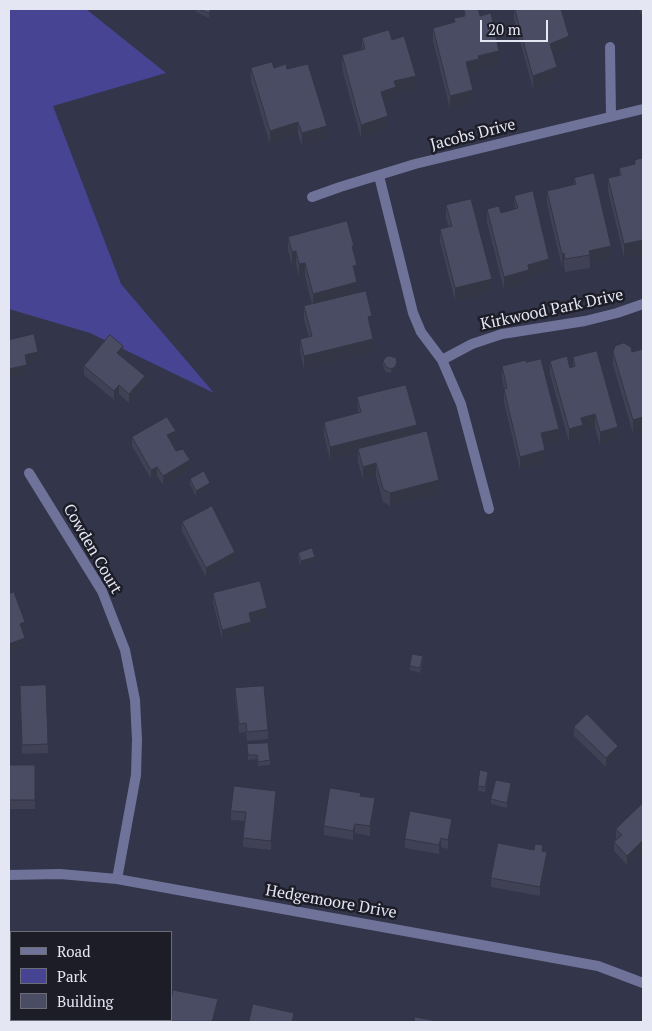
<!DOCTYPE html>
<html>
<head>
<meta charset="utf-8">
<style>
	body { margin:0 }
	#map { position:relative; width:652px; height:1031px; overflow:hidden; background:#33354a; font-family:"PT Serif",serif }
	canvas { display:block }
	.frame { position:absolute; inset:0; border:10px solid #e5e6f4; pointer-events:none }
	.legend { position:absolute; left:10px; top:931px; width:162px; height:90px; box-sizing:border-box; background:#1d1d27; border:1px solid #6d6d79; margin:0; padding:6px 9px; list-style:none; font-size:15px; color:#e5e6f4 }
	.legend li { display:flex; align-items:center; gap:10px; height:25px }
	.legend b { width:25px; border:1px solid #6d6d79 }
	.scale { position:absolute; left:480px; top:20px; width:68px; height:22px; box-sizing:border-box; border:2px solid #e5e6f4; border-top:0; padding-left:6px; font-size:15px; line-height:18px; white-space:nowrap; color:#e5e6f4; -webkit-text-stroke:4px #1d1d27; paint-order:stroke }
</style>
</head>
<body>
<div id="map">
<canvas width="652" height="1031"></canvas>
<div class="frame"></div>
<ul class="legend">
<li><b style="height:6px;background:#707399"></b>Road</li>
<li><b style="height:14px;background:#474494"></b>Park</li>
<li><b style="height:14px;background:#4a4c63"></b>Building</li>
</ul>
<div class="scale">20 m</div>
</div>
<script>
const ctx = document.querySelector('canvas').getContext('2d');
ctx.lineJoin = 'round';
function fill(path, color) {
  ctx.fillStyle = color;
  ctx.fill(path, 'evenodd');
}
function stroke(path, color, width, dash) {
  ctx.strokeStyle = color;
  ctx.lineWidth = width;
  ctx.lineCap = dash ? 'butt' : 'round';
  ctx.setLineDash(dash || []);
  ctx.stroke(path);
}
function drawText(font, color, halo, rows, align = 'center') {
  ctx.font = font + ' "PT Serif",serif';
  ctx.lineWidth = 5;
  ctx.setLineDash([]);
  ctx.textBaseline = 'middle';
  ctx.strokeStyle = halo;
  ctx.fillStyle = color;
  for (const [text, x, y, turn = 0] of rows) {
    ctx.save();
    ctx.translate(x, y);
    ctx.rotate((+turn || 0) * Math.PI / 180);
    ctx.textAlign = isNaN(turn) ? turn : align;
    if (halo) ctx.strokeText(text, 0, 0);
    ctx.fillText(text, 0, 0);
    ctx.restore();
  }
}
fill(new Path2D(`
	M9,9H86L166,73L53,106L121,284L214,393L90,333L9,309Z`), '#474494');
stroke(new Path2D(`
	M610,47L611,116
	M379,176L413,313L421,332L442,360L461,404L489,509
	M312,197L340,187L415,164L643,109
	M442,360L472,344L502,334L585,321L617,313L643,304
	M29,473L102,591L125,650L135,700L137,740L136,775L117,879
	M9,875L60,874L117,879L598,966L643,983`), '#707399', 10);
fill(new Path2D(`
	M196,9H213L209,18L196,12Z
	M514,9H561L569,49L554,55L557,80L533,89L514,19Z
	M638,9H643V17Z
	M464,10L480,16L499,64L479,69V72L469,74L473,103L450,109L433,41V28L454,23V18L464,16Z
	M362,38L392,40L416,89L396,94V100L384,104L388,129L361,138L342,68V55L362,49Z
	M251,68H274L287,69L327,139L302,146L298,135L270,144L251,81Z
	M643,158V253L624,257L608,191V178L619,176V168L635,164V160Z
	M574,178L611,259L590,264V268L565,272L564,266L562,267L547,204V191L574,185Z
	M514,196L549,272L529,278V283L504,290L487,222V209L501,213L515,209Z
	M446,205L492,292L455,301L440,242V229L449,227L446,218Z
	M288,237L354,254L357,278H356L357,293L372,329H371L373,352L304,369L300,352V339L309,337L304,319V306L312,304L305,276L299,277L296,264L292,265L288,250Z
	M643,349L633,433L613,365V352H632Z
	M123,355L122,357L145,385L129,403L119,394L114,400L84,375V366Z
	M573,357L618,440L600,445L595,427L583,430V438L569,442L550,374V361L570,368L573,367Z
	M383,361L397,367L395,372L391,373L386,372L383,366Z
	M502,366L559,442L544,445L545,463L520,470L504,402V389L502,379Z
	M357,397L417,434L439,493L390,506L383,502L376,476L363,480L358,462V453L330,460L324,435V422L358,413Z
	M132,437L176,440L171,442L176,451L190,469L163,485L157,476L151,479L132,446Z
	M190,479L210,488L196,496L190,484Z
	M182,522L235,561L206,577L182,531Z
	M298,553L315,561L301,566L298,558Z
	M213,593L267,617L251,621V631L222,639L213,602Z
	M423,661L420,673L410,670V666Z
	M46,685L48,753L22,754L20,686Z
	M235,688L268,730V739L247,741L246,732L239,733L235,697Z
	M574,727L618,755L606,767L574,736Z
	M247,744L270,760V765L258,766L257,759L248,760Z
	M9,765H35V809H9Z
	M488,776L485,792L478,791V786Z
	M511,788L507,808L491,804V799Z
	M361,796L375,807L370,836L355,833L353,840L324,835V826Z
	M276,800L271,850L243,847V838L245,821L231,820V811Z
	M643,803L627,865L614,851V842L617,839L616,838V829Z
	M452,828L448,849L441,847L439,854L405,848V839Z
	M543,851L547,861L540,896L491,887V878Z
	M80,1020H127V1022H80Z`), '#404155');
fill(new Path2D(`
	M211,9H213L209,18V13Z
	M569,36V49L550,57V44Z
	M499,51V64L479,69V72L466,75V62L478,56Z
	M557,67V80L533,89V76Z
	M416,76V89L396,94V100L381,105V92L394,81Z
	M473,90V103L450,109V96Z
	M388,116V129L361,138V125Z
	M298,122V135L270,144V131Z
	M327,126V139L302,146V133Z
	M643,233V253L624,257V244Z
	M611,246V259L590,264L589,251Z
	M296,251V264L292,265V252Z
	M564,253V266L562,267V254Z
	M549,259V272L529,278V283L504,290V277L528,265Z
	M305,263V276L299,277V264Z
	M357,265V278L353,279V266Z
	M492,279V292L455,301V288Z
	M357,282V295L313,307V294Z
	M372,316V329L368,330V317Z
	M373,339V352L304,369V356Z
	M123,346V355L117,362V353Z
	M38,352V361L25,364V355Z
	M397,362V367L395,372L391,373V369Z
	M27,365V374L9,378V369Z
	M145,376V385L129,403V394Z
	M119,385V394L114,400V391Z
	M595,414V427L583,430V438L569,442V429L581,418Z
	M643,417V430L633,433V420Z
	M417,425V438L358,449V453L330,460V447Z
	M618,427V440L600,445V432Z
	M559,429V442L541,446V433Z
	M176,431V440L167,444V435Z
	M545,450V463L520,470V457Z
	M190,460V469L163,485V476Z
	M376,463V476L363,480V467Z
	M157,467V476L151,479V470Z
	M439,480V493L390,506V493Z
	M210,483V488L196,496V491Z
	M235,552V561L206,577V568Z
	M315,557V561L301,566V561Z
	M267,608V617L249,622V613Z
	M25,622V631L20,633V624Z
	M251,622V631L222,639V630Z
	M25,638V647L9,653V644Z
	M618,746V755L606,767V758Z
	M511,783V788L507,808V803Z
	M276,791V800L271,850V841Z
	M375,798V807L370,836V826Z
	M452,819V828L448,849V840Z
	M355,824V833L353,840V831Z
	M441,838V847L439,854V845Z
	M643,840V849L627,865V856Z
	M547,852V861L540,896V887Z
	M218,999V1008L214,1022H212Z`), '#343545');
const building = new Path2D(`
	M199,9H211L209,13Z
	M470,9H478L480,16L491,13L499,51L478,56L479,59L466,62L473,90L450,96L433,28L455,22L454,18L465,16L464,10Z
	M515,9H561L569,36L550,44L557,67L533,76Z
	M389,30L392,40L404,36L416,76L394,81L396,87L381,92L388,116L361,125L342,55L365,49L362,38Z
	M272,62L274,68L286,64L287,69L308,64L327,126L302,133L298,122L270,131L251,68Z
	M643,158V233L642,234L643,240L624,244L608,178L621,175L619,168L635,164V160Z
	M594,173L611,246L589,251L590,255L565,259L564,253L562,254L547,191L576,184L574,178Z
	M533,191L549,259L528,265L529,270L504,277L487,209L499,206L501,213L518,208L514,196Z
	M471,199L492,279L455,288L440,229L452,226L446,205Z
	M347,221L354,246H352L357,265L353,266L357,282L313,294L305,263L299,264L296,251L292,252L288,237Z
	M366,291L372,316L368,317L373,339L304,356L300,339L312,336L304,306Z
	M34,334L38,352L25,355L27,365L9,369V340Z
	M110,335L123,346L117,353L145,376L129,394L119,385L114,391L84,366Z
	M624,343L631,347L632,352L643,349V417L633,420L613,352L615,346Z
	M597,351L618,427L600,432L595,414L581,418L583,425L569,429L550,361L567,356L570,368L575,366L573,357Z
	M390,356L396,358L397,362L395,367L391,369L386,367L383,361L386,357Z
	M541,359L559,429L541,433L545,450L520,457L504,389L507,388L502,366L526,360V362Z
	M406,385L417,425L330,447L324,422L361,412L357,397Z
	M167,417L176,431L167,435L176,451L183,449L190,460L163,476L157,467L151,470L132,437Z
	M427,431L439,480L390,493L383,489L376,463L363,467L358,449Z
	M204,471L210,483L196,491L190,479Z
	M212,506L235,552L206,568L182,522Z
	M312,548L315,557L301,561L298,553Z
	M260,581L267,608L249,613L251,622L222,630L213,593Z
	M14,592L25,622L20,624L25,638L9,644V594Z
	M412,654L423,656L420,668L410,666Z
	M46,685L48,744L22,745L20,686Z
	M264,686L268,730L247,732L246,723L239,724L235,688Z
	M587,714L618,746L606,758L574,727Z
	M268,743L270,760L258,762L257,755H248L247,744Z
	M9,765H35V800H9Z
	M480,770L488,772L485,787L478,786Z
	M496,780L511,783L507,803L491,799Z
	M234,786L276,791L271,841L243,838L246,812L231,811Z
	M330,788L361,793L360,796L375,798L370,826L355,824L353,831L324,826Z
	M643,803V840L627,856L614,842L622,835L616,829Z
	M410,811L452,819L448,840L441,838L439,845L405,839Z
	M498,843L534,850L535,844L543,845L542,851L547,852L540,887L491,878Z
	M173,990L218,999L212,1022H168L169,1020H171V1003Z
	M11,994V1020H46V1022H9V995Z
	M253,1004L294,1013L292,1022H249Z
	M415,1017L443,1022H414Z
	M98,1020H126V1022H118Z
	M504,1020L513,1022H503Z`);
fill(building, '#4a4c63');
stroke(building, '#343545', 1);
drawText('16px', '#e5e6f4', '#1d1d27', [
	["Jacobs Drive",473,135,-14],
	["Kirkwood Park Drive",552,310,-12],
	["Cowden Court",92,549,60],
	["Hedgemoore Drive",331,902,10]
]);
</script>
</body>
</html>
